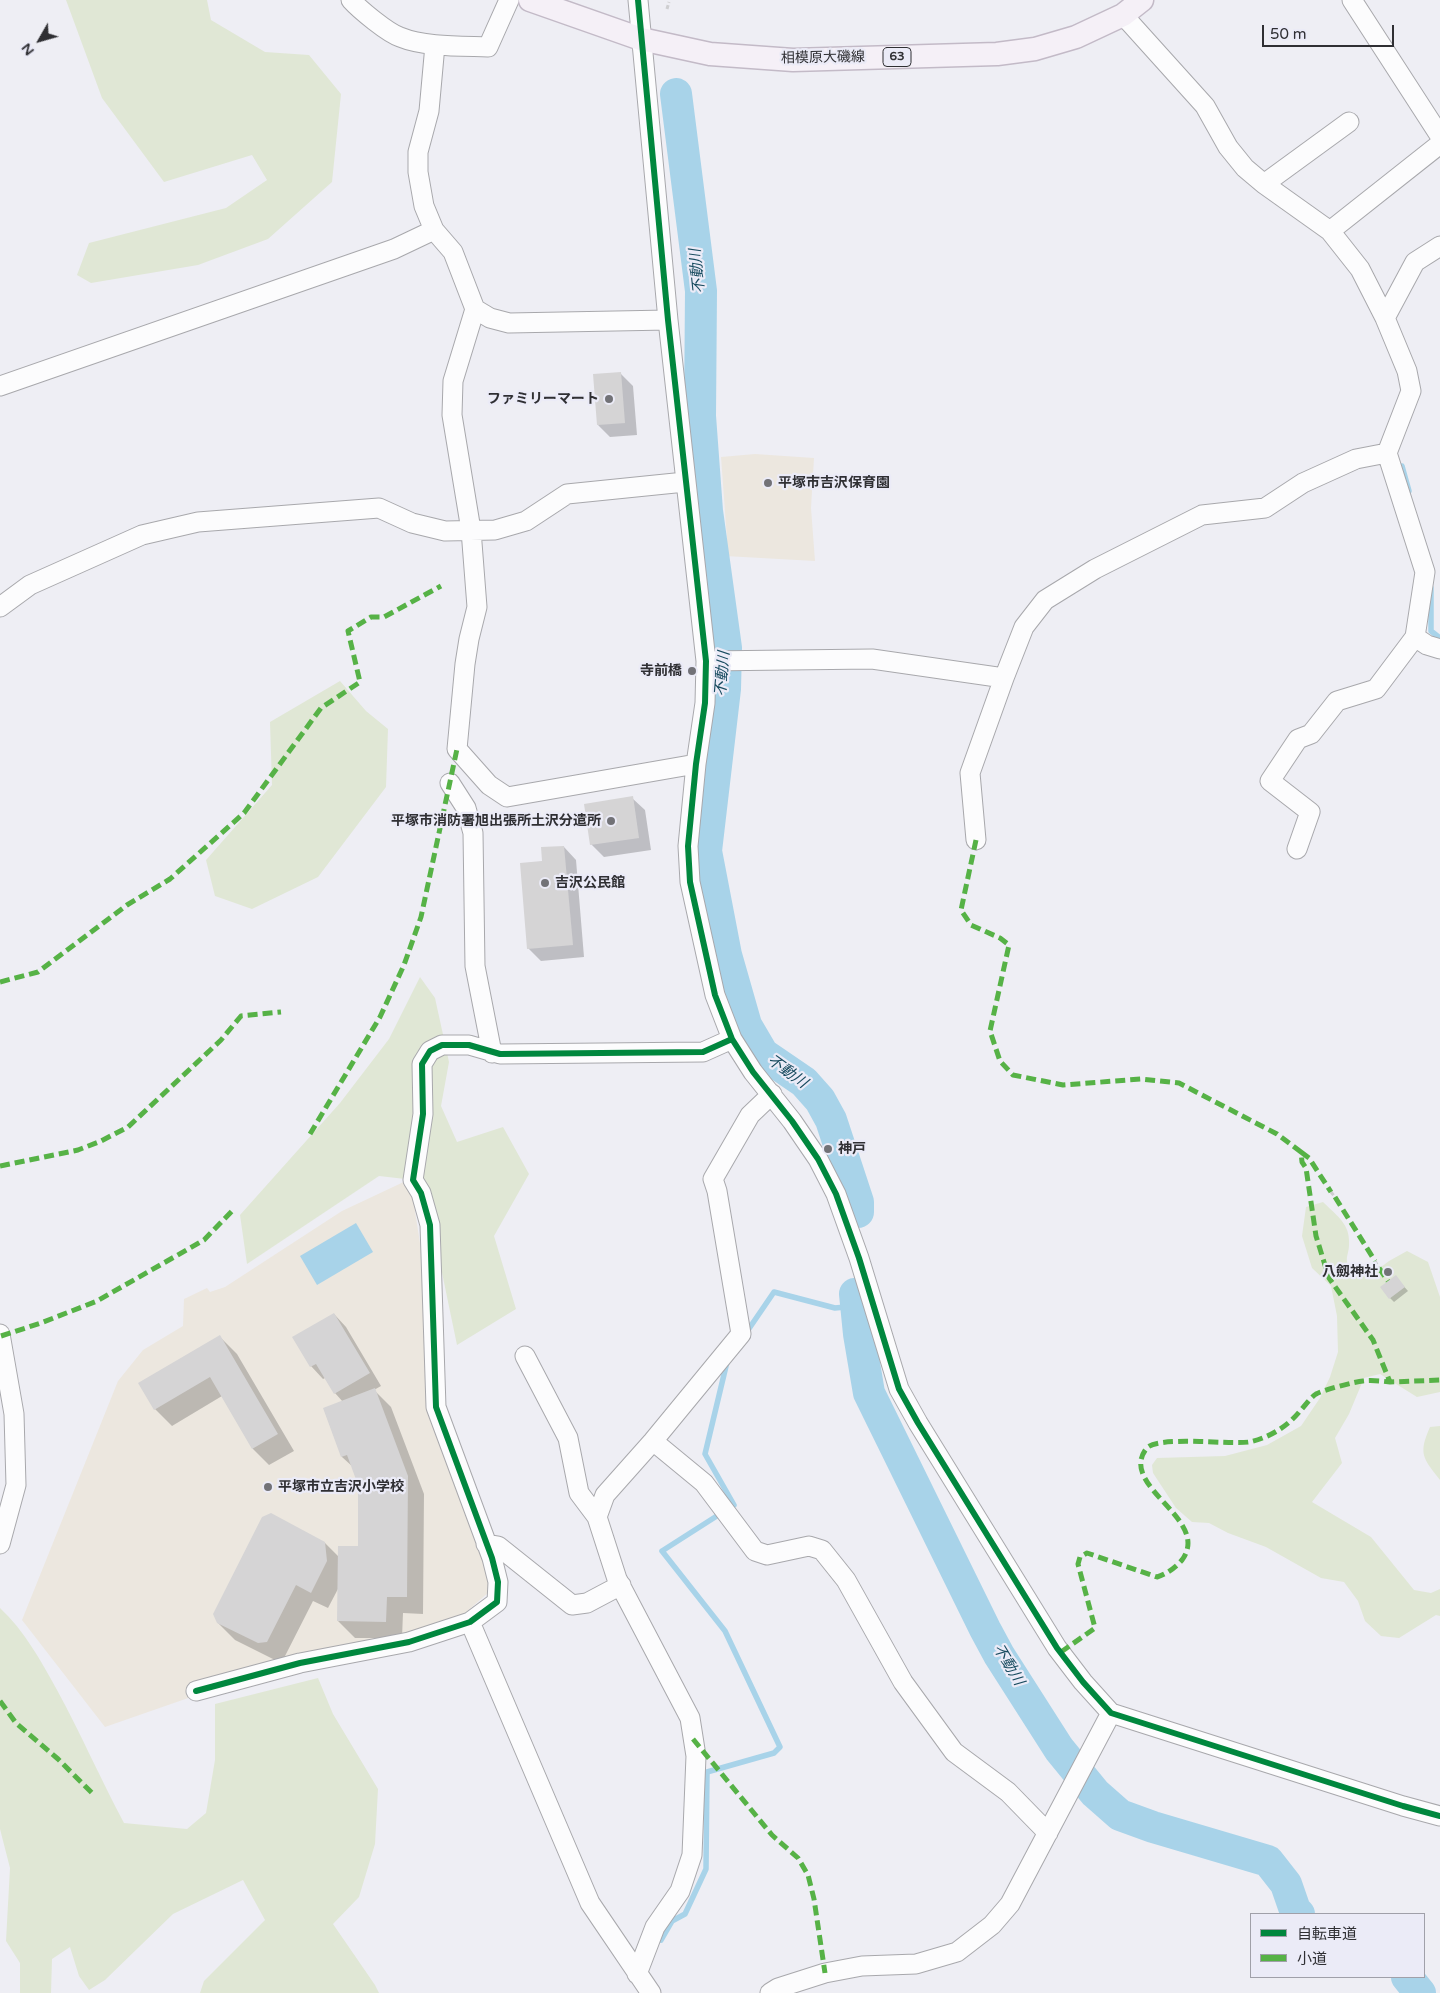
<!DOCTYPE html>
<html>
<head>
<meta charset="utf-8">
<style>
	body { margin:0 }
	#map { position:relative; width:1440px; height:1993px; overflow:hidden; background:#eeeef4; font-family:"Varela Round","Noto Sans JP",sans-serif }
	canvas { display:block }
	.legend { position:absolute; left:1250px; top:1913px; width:175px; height:65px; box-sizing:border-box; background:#ebebf7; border:1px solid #a0a0a9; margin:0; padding:6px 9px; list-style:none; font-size:15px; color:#2f2f33 }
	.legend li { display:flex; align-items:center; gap:10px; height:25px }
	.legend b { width:25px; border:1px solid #a0a0a9 }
	.north { position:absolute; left:15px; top:15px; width:50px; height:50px; -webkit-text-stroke:4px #ebebf7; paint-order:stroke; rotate:232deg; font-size:14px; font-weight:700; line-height:20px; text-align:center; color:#2f2f33 }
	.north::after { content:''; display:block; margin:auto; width:18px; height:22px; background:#2f2f33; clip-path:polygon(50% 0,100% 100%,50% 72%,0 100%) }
	.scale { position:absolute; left:1262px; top:25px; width:132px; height:22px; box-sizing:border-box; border:2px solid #2f2f33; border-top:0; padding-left:6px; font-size:15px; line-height:18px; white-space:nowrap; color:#2f2f33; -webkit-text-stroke:4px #ebebf7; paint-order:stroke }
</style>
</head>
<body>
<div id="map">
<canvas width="1440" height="1993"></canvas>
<ul class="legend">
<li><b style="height:6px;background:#00873e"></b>自転車道</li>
<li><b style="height:6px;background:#56b246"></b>小道</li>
</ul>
<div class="north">N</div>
<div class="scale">50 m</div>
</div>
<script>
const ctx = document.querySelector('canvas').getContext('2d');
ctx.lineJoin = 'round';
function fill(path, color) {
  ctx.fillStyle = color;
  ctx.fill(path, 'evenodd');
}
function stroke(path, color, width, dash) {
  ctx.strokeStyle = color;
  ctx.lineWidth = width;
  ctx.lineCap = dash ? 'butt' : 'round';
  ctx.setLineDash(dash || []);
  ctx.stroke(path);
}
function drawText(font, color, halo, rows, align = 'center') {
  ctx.font = font + ' "Varela Round","Noto Sans JP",sans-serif';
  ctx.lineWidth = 4.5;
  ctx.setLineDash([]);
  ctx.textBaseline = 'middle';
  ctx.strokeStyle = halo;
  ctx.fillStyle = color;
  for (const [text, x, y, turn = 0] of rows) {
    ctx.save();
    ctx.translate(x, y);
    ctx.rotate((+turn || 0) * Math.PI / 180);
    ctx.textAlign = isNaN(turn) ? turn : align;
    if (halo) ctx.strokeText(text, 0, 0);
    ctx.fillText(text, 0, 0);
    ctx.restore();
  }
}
fill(new Path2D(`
	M755,454L814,458L811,508L815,561L725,556L723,540L727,539L721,457Z
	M410,1179L422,1256L429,1409L490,1565L489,1592L455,1622L194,1696L105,1727L22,1620L118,1381L143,1350L183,1326L184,1299L207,1288L210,1292L225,1287L342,1211Z`), '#ece7df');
fill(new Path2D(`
	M66,0H207L211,20L265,52L309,55L341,94L332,182L268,239L198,265L91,283L77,275L89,243L226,208L267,180L252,155L164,182L102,98Z
	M340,681L366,711L388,729L386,787L318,877L252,909L215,896L206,860L272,785L270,722Z
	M420,977L435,998L449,1062L441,1106L457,1142L503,1127L529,1174L494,1236L516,1309L457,1345L423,1181L379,1176L247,1264L240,1215L340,1103L389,1039Z
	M1323,1202C1334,1213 1349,1223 1349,1240C1350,1258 1342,1255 1352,1274L1369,1276L1389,1261L1407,1251L1428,1262L1440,1297V1392L1417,1397L1380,1374L1364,1378L1349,1414L1335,1438L1342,1463L1312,1502L1371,1537L1414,1590L1431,1593L1440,1589V1616L1436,1615L1399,1638L1381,1636L1365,1621L1358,1601L1344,1582L1321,1578L1266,1547L1228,1533L1209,1523L1192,1522L1176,1508L1153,1473L1152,1465L1157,1458L1225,1456L1267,1445L1301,1426L1320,1398L1330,1377L1338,1352L1337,1316L1331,1286L1312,1268L1302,1236L1306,1207Z
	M1440,1426V1480C1423,1458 1418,1454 1430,1427Z
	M0,1608C24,1630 41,1661 57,1690C81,1734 101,1780 124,1823L187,1829L206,1813L215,1760V1704L318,1678L333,1714L378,1789L375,1844L359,1897L333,1924L375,1985L379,1993H200L204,1981L265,1920L243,1880L173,1914L105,1980L89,1990L79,1976L70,1947L52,1959L51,1993H20V1963L6,1941L10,1868L0,1829Z`), '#e0e7d5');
fill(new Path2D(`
	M356,1223L373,1252L317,1285L300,1256Z`), '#a8d3e9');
fill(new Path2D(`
	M621,374L633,386L637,435L610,437L598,425Z
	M632,798L645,810L651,850L604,857L591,844Z
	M564,847L576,860L584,957L541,961L528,948L543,862Z
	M1399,1281L1408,1291L1394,1302L1390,1298Z
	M334,1314L346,1327L381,1386L374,1390L391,1407L424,1494L423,1614L403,1613L402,1638H355L338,1621L339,1587L328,1608L313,1601L284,1658L275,1660L235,1640L218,1623L325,1543L339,1557L359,1547L360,1485L353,1467L342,1457L324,1409L343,1402L335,1393L325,1378L323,1379L311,1366Z
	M220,1337L237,1354L294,1451L269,1465L253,1449L222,1396L172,1426L155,1409Z`), '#0003');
stroke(new Path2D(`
	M1402,466L1409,491
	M1431,588V631L1440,638
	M746,1333L774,1292L835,1308L855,1306
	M661,1940L672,1921L685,1914L706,1869L707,1772L774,1753L780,1747L725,1631L662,1551L734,1505L705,1454L727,1362`), '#a8d3e9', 5.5);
stroke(new Path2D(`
	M676,94L701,291L700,416L707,511L726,648L725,689L706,851L726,955L746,1025L763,1054L804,1082L820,1100L831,1120L858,1202V1212
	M855,1294L859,1334L869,1393L985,1629L999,1655L1059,1749L1095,1793L1120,1815L1153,1827L1268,1861L1286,1884L1295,1910L1299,1914
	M1407,1977L1420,1993`), '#a8d3e9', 32);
fill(new Path2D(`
	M621,372L625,423L597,425L593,374Z
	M633,796L639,838L590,845L584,804Z
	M564,846L573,945L527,949L520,863L542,861L541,847Z
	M1396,1275L1405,1287L1389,1299L1380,1287Z
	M334,1313L370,1373L334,1394L316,1364L310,1367L292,1337Z
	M220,1335L278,1434L252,1449L210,1377L154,1410L138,1383Z
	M375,1388L408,1476L407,1597H387L386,1622L337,1621L338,1546H358V1485L347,1455L341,1457L323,1408Z
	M271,1513L325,1542L327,1561L311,1593L296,1585L267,1642L258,1643L217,1623L213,1614L262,1517Z`), '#d5d4d5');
const minor = new Path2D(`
	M351,0C360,10 388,33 400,37C424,47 461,46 488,47L509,0
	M638,0L668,320L706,661L705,703L696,764L688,846L690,882L715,995L732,1039L753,1072L792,1121L818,1159L836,1194L859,1258L899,1389L918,1423L1057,1648L1083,1682L1111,1713L1403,1806L1440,1816
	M1352,0L1440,136
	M1123,15L1205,106L1228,147L1245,168L1264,184L1330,231L1360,269L1385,318L1407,371L1411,391L1387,453L1425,572L1415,637L1376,689L1337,701L1311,734L1298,739L1270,781L1310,812L1297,849
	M435,45L429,111L418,152V172L424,206L434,230L453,252L475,309L490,318L509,323L668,320
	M1264,184L1349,122
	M1330,231L1440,144
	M475,309L453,381L452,415L471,530L477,607L469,639L465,664L457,749L489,785L507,797L696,764
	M1385,318L1415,262L1440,246
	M0,386L394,249L434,230
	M0,607L30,585L142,535L198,522L379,508L412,523L445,531L495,530L526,521L567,494L685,482
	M1415,637L1427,645L1440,649
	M706,661L872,659L1004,678
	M450,783L466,808L473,833L475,966L492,1053
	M976,840L970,773L1004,678L1024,627L1045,600L1095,569L1202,515L1265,508L1303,483L1356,459L1387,453
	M0,1334L14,1414L16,1485L0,1544
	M525,1356L568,1438L579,1493L597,1517
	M653,1441L704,1483L755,1551L767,1555L809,1546L822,1550L846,1580L903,1682L954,1752L1008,1792L1048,1833
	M486,1544L498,1546L572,1605L587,1603L621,1585
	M470,1622L590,1903L651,1993
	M196,1691L300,1663L409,1642L470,1622L497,1602L498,1582L492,1558L436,1407L430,1225L421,1193L413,1180L423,1114L422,1064L430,1051L442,1045H469L500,1054L703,1052L732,1039
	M637,1974L655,1927L680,1891L692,1855L696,1756L690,1718L617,1579L597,1517L605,1495L653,1441L741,1334L717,1191L713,1179L750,1115L772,1094
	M770,1993L778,1988L825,1973L862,1966L916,1964L957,1952L992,1925L1010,1904L1111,1713`);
const major = new Path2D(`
	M530,0L641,39L710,54L793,60L997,54L1035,49L1076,37L1123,15L1142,0`);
stroke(minor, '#a8a8ac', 21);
stroke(major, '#c3bac7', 25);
stroke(new Path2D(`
	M667,9L669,2
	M1331,1192L1335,1197
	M1375,1261L1379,1268`), '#ceced0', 3, [4, 2.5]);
stroke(minor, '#fcfcfd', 19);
stroke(major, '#f5f0f7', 22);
stroke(new Path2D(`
	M976,840L961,910L971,925L1000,938L1009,945L990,1031L1000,1061L1013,1075L1063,1085L1141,1079L1179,1083L1277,1134L1301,1152L1302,1162L1306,1168L1316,1236L1329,1278L1373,1340L1390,1382L1440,1380
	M0,982L38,972L127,905L170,879L244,813L321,708L360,682L348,631L371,617H384L441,586
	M310,1134L380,1017L404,965L421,917L457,749
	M1301,1152L1309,1158L1331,1192
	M0,1166L78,1150L101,1141L128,1127L221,1040L241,1016L281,1012
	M1335,1197L1375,1261
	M1379,1268L1388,1281
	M1,1336L41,1323L97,1301L204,1240L234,1209
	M1061,1652L1095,1628L1078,1564L1080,1557L1087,1553L1157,1577C1167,1574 1176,1567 1182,1560C1212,1519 1118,1487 1146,1449C1155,1435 1229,1445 1249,1442C1269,1438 1288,1426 1300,1411C1305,1406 1310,1398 1316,1394C1323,1390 1354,1382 1363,1381C1371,1380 1381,1381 1390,1382
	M0,1701L16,1723L58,1759L93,1794
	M693,1739L772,1835L798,1858L808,1875L814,1899L825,1973`), '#56b246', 5, [10, 5]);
stroke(new Path2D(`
	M638,0L668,320L706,661L705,703L696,764L688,846L690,882L715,995L732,1039L753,1072L792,1121L818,1159L836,1194L859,1258L899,1389L918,1423L1057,1648L1083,1682L1111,1713L1403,1806L1440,1816
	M196,1691L300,1663L409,1642L470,1622L497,1602L498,1582L492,1558L436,1407L430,1225L421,1193L413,1180L423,1114L422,1064L430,1051L442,1045H469L500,1054L703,1052L732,1039`), '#00873e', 6);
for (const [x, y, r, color] of [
	[609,399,5,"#727277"],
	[768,483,5,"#727277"],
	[692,671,5,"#727277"],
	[611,821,5,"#727277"],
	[545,883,5,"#727277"],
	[828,1149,5,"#727277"],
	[1388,1272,5,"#727277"],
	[268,1487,5,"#727277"]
]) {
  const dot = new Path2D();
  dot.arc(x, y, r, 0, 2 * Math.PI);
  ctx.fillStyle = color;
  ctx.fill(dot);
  stroke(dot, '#ebebf7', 2);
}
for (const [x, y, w] of [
	[897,57,28]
]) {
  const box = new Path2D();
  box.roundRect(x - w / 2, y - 9.5, w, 19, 4);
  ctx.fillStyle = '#ebebf7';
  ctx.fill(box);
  stroke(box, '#2f2f33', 1);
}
drawText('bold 12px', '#2f2f33', null, [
	["63",897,57]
]);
drawText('14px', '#2f2f33', '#ebebf7', [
	["相模原大磯線",823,58,-1]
]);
drawText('bold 14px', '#2f2f33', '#ebebf7', [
	["ファミリーマート",599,399],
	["平塚市吉沢保育園",778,483,"left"],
	["寺前橋",682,671],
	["平塚市消防署旭出張所土沢分遣所",601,821],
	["吉沢公民館",555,883,"left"],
	["神戸",838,1149,"left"],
	["八劔神社",1378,1272],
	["平塚市立吉沢小学校",278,1487,"left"]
], 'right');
drawText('italic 15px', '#184b5f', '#ebebf7', [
	["不動川",698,271,-96],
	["不動川",723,674,-85],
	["不動川",787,1072,36],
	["不動川",1008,1665,59]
]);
</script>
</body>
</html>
